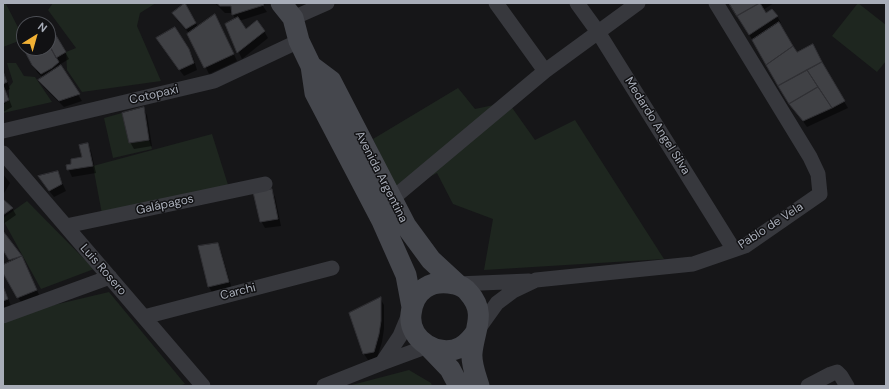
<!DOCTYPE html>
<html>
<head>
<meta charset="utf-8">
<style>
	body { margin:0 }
	#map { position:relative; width:889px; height:389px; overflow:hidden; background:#161618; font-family:"DM Sans",sans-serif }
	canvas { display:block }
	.frame { position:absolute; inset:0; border:4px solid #a8adb8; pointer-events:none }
	.north { position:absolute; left:16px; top:16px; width:40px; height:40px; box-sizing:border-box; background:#111113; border:1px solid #4d4f55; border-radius:50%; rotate:37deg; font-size:11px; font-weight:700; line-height:16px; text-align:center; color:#a8adb8 }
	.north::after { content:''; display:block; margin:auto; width:14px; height:18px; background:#f2b134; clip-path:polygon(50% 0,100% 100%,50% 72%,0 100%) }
</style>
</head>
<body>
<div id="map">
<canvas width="889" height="389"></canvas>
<div class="frame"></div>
<div class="north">N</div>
</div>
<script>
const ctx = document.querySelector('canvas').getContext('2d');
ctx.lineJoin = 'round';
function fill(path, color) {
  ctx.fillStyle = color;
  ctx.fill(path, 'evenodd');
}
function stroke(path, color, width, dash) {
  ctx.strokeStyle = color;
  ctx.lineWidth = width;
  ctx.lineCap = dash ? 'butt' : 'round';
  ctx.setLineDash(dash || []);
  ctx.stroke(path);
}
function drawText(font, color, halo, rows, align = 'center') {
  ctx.font = font + ' "DM Sans",sans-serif';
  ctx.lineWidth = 3;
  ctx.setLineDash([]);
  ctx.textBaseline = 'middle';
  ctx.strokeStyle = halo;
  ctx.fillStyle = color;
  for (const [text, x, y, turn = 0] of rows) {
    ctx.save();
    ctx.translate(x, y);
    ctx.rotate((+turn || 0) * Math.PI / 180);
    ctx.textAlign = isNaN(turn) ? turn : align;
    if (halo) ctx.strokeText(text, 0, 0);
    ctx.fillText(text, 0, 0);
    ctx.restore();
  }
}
fill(new Path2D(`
	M3,3H8L6,4L24,39L3,47Z
	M53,3H156L140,13L137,26L161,81L82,92L67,70L66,52L76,48L48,10Z
	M858,3L886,25V61L877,72L832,36Z
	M7,63H16L24,76L35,77L52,102L3,113V105L9,100V87L13,82Z
	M458,88L475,109L508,102L535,140L575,120L664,259L484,270L493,219L453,204L437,173L398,193L373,139Z
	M122,113L129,143L149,140L152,149L113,158L104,118Z
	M212,134L229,188L102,214L93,166Z
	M27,201L94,269L41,289L3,220V218Z
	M109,292L185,384L178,386H3V317Z
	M409,370L431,383L432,386H348Z`), '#1e261f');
fill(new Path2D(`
	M215,3H261L267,12L239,21L246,31H264L268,38L242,59L226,25L235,19L233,13H225Z
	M729,3H774L763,10L765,14L777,16L781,23L779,24L797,54L824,68L848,108L807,127L783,93L753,41Z
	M185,4L198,27L219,22L237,61L209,74L189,33L177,20L173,13Z
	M54,33L69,59L59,65L82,101L64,107L44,87L40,81L43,78L37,72L25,48H48V46L53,55L54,54L48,41V37Z
	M161,45L189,50L193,57L197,70L184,76Z
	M3,71L10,89L6,91L12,107L3,112Z
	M143,108L147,115L152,146L134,149L130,142Z
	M87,144L91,151L96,173L72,177L67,166L72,165L84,158Z
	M57,172L66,191L54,197L43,183Z
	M3,174L10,183L3,195Z
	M271,190L275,197L281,226L265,228L261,221Z
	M3,200L12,208L16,215L3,224Z
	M3,233L25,264L40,297L22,304L3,271V266L11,262L3,248Z
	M217,244L221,251L232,289L213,294L209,287L200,247Z
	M3,285L11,306L3,310Z
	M380,298L384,305V329L382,342L377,358L368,360L364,354Z`), '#0007');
const building = new Path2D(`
	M185,3L196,23L186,29L172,13Z
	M217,3H262L264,5L232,15L231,6H220Z
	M729,3H760L737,16Z
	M760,3L766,13L772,9L778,16L749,35L737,16Z
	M215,14L234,54L204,68L187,34Z
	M238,17L246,29L257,20L265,31L237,53L225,24Z
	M779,22L793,46L766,65L752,40Z
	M175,27L189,49L194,63L179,70L156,38Z
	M54,32L66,52L56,58L48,42V36Z
	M48,44L59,62L52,68L41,74L32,65L23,48H48Z
	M813,44L822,62L778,86L766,65L793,46L797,52Z
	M822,62L845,101L832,108L807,70Z
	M61,65L80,94L59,101L38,80Z
	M807,70L818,87L789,104L778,86Z
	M3,71L7,82L3,84Z
	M3,85L9,100L3,103Z
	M818,87L832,108L803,121L789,104Z
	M144,107L149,140L129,143L122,113Z
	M88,143L93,166L67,170L66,165L71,164V159L82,157L79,145Z
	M58,171L62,184L49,191L38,176Z
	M272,189L278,219L260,222L253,192Z
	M3,199L13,208L3,215Z
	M3,231L22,256L9,260L3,250Z
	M218,243L229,282L208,287L198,246Z
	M22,256L37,290L17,298L3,273V265Z
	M3,286L8,299L3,301Z
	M381,297V321L379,334L374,352L363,354L349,313Z`);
fill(building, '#404145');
stroke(building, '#303034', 1);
stroke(new Path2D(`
	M496,3L545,71
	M577,3L598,32L734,250
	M293,18L327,3
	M3,131L214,81L299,41
	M3,153L203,386
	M392,199L545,71L638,3
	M66,226L265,184
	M457,284L529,281
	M3,316L110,277
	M144,317L332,268
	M477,331L497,303L513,291L536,280L693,264L745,246L820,194L818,174L810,157L716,3
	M382,363L428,346
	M324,386L382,363L400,336L410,312
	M808,386L831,374L837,372L841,376L847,386`), '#37383d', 15);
stroke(new Path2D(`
	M281,3L293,18L299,41L311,66L315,93L382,221L406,275L412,307
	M311,66L331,81L406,226L431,260L457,284
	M476,332C472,338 468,343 461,347C439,359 408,340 411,314C412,304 416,294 425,288C434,282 444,282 454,284C460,285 466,289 469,293C487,313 474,330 472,353C471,364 476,376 479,386
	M428,346L450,369L459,386`), '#45474d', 21);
drawText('12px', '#a8adb8', '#111113', [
	["Cotopaxi",154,95,-13],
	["Medardo Angel Silva",657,126,58],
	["Avenida Argentina",381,177,63],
	["Galápagos",165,205,-12],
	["Pablo de Vela",771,226,-33],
	["Luis Rosero",103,270,49],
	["Carchi",238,292,-14]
]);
</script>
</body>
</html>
